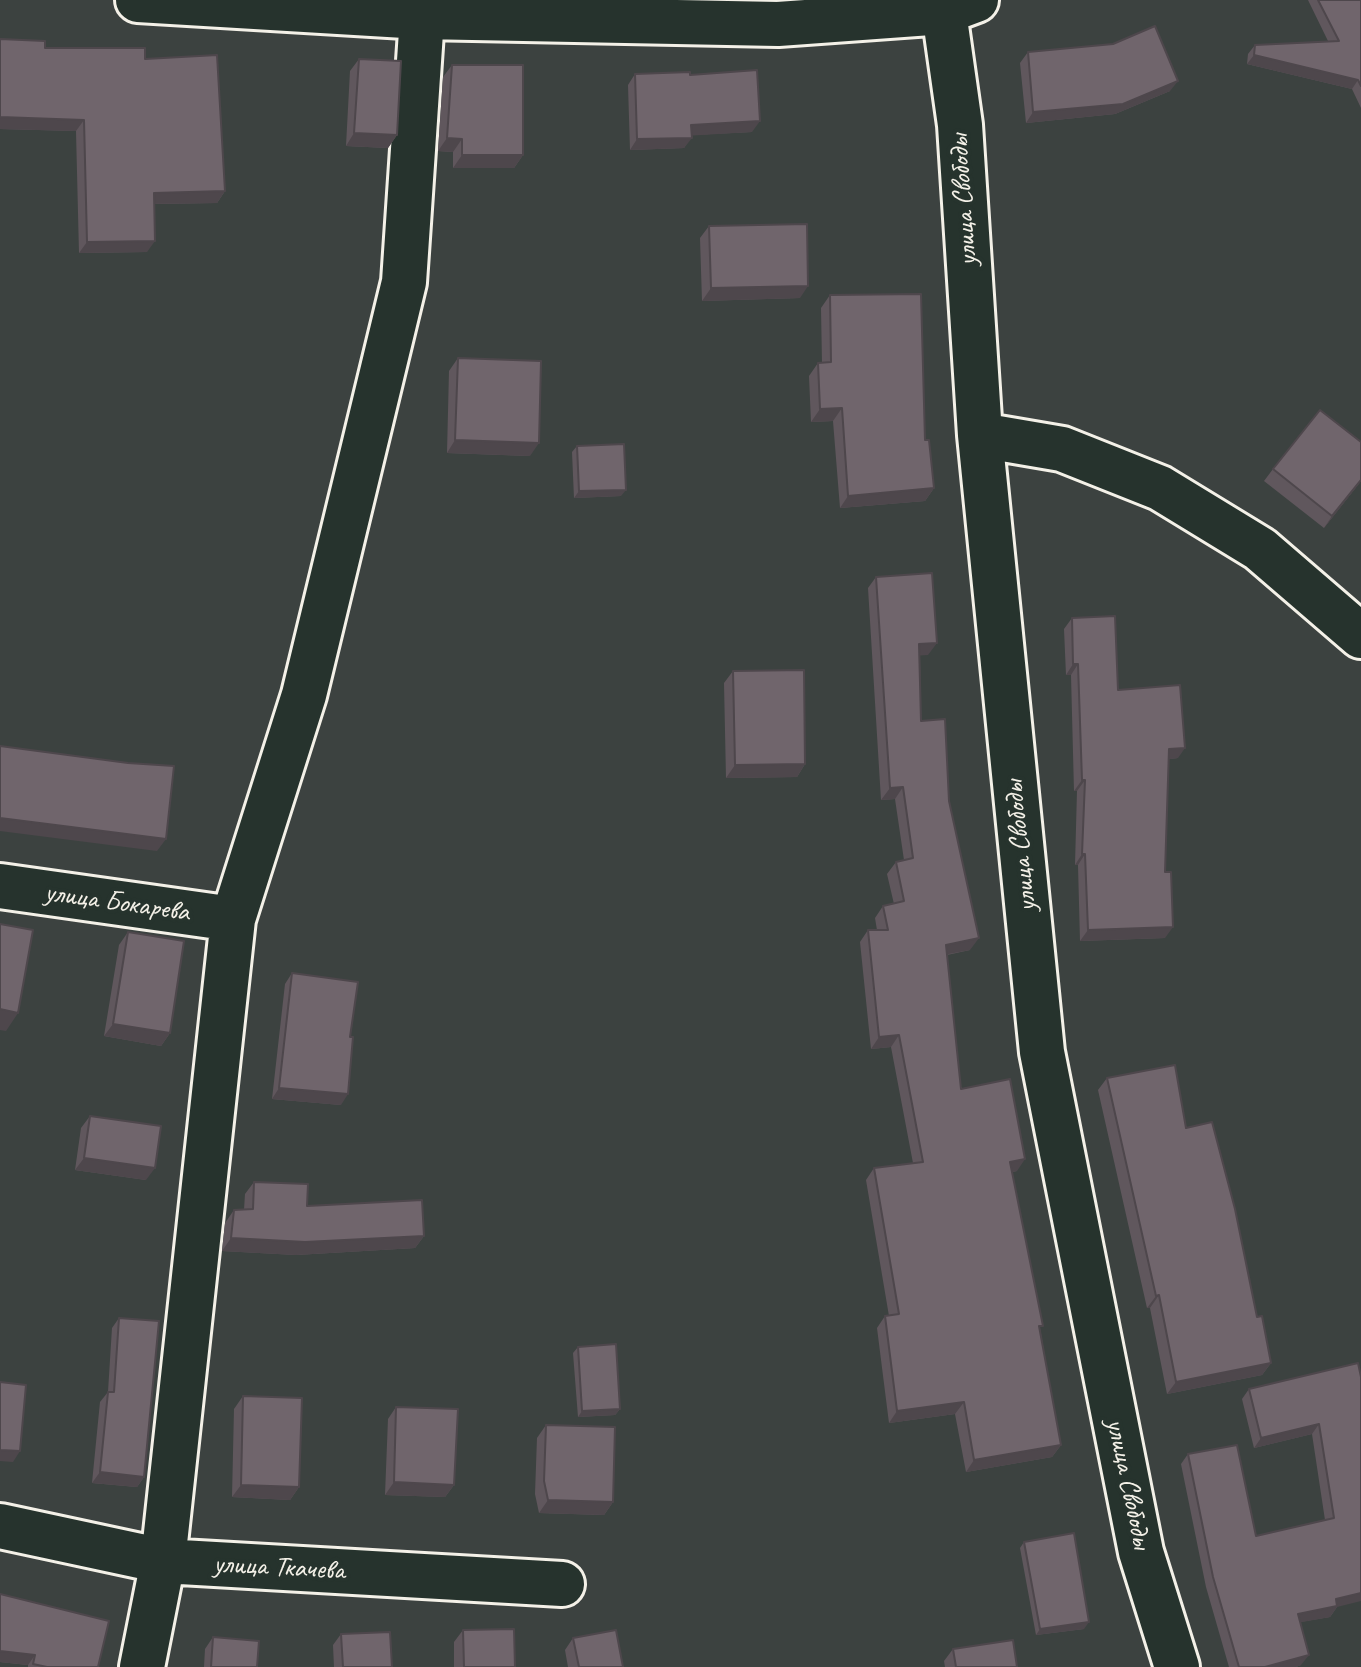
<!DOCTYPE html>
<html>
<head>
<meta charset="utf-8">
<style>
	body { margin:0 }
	canvas { display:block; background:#3c4240 }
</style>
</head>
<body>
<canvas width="1361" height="1667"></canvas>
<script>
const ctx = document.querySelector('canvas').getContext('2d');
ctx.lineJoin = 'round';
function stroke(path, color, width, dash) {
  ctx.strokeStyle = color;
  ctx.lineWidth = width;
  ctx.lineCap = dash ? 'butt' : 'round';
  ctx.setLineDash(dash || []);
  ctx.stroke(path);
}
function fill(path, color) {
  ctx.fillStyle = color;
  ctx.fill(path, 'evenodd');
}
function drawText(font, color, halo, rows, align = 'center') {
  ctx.font = font + ' Caveat,sans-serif';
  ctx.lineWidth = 8;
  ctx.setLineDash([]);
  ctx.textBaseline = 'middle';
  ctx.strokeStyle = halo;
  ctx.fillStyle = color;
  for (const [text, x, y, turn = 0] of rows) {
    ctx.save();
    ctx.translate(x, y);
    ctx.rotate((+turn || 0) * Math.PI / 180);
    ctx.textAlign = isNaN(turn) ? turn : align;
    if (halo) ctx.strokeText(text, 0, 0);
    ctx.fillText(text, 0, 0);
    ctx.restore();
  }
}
const minor = new Path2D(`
	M138,0L422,17L778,24L944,12L976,0
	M944,12L960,125L980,435L1042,1052L1141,1552L1177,1667
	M980,435L1062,449L1160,488L1260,549L1361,636
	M0,886L233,919
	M0,1526L163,1561L562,1584
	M142,1667L163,1561L233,919L304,695L404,282L422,17`);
stroke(minor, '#f4f1e8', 50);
stroke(minor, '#26332d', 44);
fill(new Path2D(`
	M1308,0H1361V108L1352,89L1247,64L1248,54L1255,45L1328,41Z
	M0,39L45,48L145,59L225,191L217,203L154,204L147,252L79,253L76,131L0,129Z
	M1028,52L1170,91L1115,114L1026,123L1020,63Z
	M359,59L397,135L388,148L346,146L350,71Z
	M452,65L523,155L514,168H453V152L438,151L443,77Z
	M635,74L690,75L752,132L692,135L684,148L630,150L628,85Z
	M709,226L800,298L702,301L700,238Z
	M830,295L925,440L934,488L925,501L840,508L833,421L811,422L809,376L818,363H822L821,308Z
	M458,358L530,456L447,453L449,371Z
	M1361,442V481L1324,528L1264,481L1273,469Z
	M577,446L621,496L574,498L572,452Z
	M876,577L928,655H920L921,721L949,801L970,950L947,955L961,1089L1017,1171L1012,1172L1061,1445L1052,1457L966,1472L955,1414L889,1423L877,1328L885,1316H889L866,1180L874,1168L913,1163L891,1047L871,1049L860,942L868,930H877L875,918L883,906L894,904L887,874L896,862L904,860L895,799L881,800L868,588Z
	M1072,618L1118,690L1178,758L1169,759L1165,872V938L1080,941L1078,865H1075L1077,791H1074L1071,675H1066L1064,629Z
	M733,671L805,764L797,777L726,778L724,683Z
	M128,932L170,1033L161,1046L104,1036L119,945Z
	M292,973L341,1105L272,1099L285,984Z
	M1107,1078L1186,1128L1257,1317L1271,1363L1262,1375L1167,1394L1150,1308H1147L1098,1090Z
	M90,1116L146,1180L75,1170L81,1128Z
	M254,1182L307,1206L424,1236L415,1248L296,1255L222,1251L225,1223L234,1210H244L245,1194Z
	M119,1318L144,1477L137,1487L92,1483L100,1402L108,1392L112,1328Z
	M578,1347L620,1409L615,1415L578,1417L573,1353Z
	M1358,1363L1337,1607L1330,1617L1300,1622L1301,1665L1296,1667H1229L1206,1587L1181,1464L1188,1454L1256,1536L1325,1520L1312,1434L1254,1448L1242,1399L1249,1389Z
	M243,1396L299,1487L290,1500L232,1497L234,1409Z
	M396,1407L454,1485L445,1497L385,1495L388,1419Z
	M546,1425L613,1502L604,1515L539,1513L535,1494L537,1438Z
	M1024,1542L1084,1629L1036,1635L1020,1548Z
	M0,1594L98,1667H28V1665L0,1662Z
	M463,1630L515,1667H454V1642Z
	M341,1634L392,1667H334L333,1645Z
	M213,1637L257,1667H204L205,1649Z
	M573,1638L623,1667H568L565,1650Z
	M953,1649L1017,1667H945L944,1661Z`), '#60575d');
fill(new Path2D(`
	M1254,55L1358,80L1352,89L1247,64Z
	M1178,81L1170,91L1115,114L1026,123L1033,112Z
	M0,117L84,120L76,131L0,129Z
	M760,121L752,132L684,136L691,125Z
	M354,133L397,135L388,148L346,146Z
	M447,138L462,139L453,152L438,151Z
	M692,138L684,148L630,150L637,139Z
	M462,155H523L514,168H453Z
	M225,191L217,203L146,204L154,193Z
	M155,241L147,252L79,253L87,242Z
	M808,286L800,298L702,301L711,288Z
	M842,408L833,421L811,422L820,409Z
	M455,440L539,443L530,456L447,453Z
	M1361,480V481L1324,528L1332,516Z
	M934,488L925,501L840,508L848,496Z
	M626,490L621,496L574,498L579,491Z
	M937,643L928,655L911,656L919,644Z
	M1073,664H1078L1071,675H1066Z
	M1185,748L1178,758L1161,760L1169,749Z
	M805,764L797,777L726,778L735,765Z
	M1082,780H1085L1077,791H1074Z
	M903,787L895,799L881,800L890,788Z
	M0,818L166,839L157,851L0,831Z
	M1082,854H1085L1078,865H1075Z
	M1173,927L1165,938L1080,941L1088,930Z
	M979,938L970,950L938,956L946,945Z
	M0,1009L18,1013L6,1031L0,1030Z
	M113,1024L170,1033L161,1046L104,1036Z
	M899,1035L891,1047L871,1049L879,1037Z
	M279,1088L348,1094L341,1105L272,1099Z
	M84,1158L155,1168L146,1180L75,1170Z
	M1025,1159L1017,1171L1002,1174L1010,1162Z
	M424,1236L415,1248L296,1255L222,1251L231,1238Z
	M1159,1295L1150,1308H1147L1156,1296Z
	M1271,1363L1262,1375L1167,1394L1176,1382Z
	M964,1402L955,1414L889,1423L897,1411Z
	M620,1409L615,1415L578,1417L582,1411Z
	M1319,1424L1312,1434L1254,1448L1261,1438Z
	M1061,1445L1052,1457L966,1472L974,1460Z
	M0,1450L20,1451L13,1462L0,1461Z
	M100,1472L144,1477L137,1487L92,1483Z
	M394,1482L454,1485L445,1497L385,1495Z
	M241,1485L299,1487L290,1500L232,1497Z
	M548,1500L613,1502L604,1515L539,1513Z
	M1361,1593V1601L1337,1607L1330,1617L1291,1624L1298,1614L1336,1599Z
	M1089,1622L1084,1629L1036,1635L1040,1629Z
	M0,1651L35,1655L28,1665L0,1662Z
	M1309,1655L1301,1665L1296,1667H1265Z`), '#4e474c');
const building = new Path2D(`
	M1318,0H1361V86L1358,80L1254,55L1255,45L1339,41Z
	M1155,26L1178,81L1123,104L1033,112L1028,52L1113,44Z
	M0,39L45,41V48H145V59L217,55L225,191L154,193L155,241L87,242L84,120L0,117Z
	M359,59L401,61L397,135L354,133Z
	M452,65H523V155H462V139L447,138Z
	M757,70L760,121L691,125L692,138L637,139L635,74L690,72V75Z
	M807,224L808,286L711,288L709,226Z
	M921,294L925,440H929L934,488L848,496L842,408L820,409L818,363L831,362L830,295Z
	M458,358L541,361L539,443L455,440Z
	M1320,410L1361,442V480L1332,516L1273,469Z
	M624,444L626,490L579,491L577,446Z
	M932,573L937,643L919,644L921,721L945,719L949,801L979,938L946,945L961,1089L1010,1079L1025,1159L1010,1162L1043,1326H1039L1061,1445L974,1460L964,1402L897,1411L885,1316L899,1314L874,1168L923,1162L899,1035L879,1037L868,930H888L883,906L904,901L896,862L913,858L903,787L890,788L876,577Z
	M1115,616L1118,690L1180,685L1185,748L1169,749L1165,872H1171L1173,927L1088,930L1085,854H1082L1085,780H1082L1078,664H1073L1072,618Z
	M804,670L805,764L735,765L733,671Z
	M0,746L128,763L174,766L166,839L0,818Z
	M0,924L33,930L18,1013L0,1009Z
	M128,932L184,941L170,1033L113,1024Z
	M292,973L358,982L350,1037H353L348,1094L279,1088Z
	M1175,1065L1186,1128L1212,1122L1235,1209L1257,1317L1262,1316L1271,1363L1176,1382L1159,1295L1156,1296L1107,1078Z
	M90,1116L161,1126L155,1168L84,1158Z
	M254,1182L308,1184L307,1206L422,1200L424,1236L305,1242L231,1238L234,1210L253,1209Z
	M119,1318L159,1321L144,1477L100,1472L108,1392H114Z
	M616,1344L620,1409L582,1411L578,1347Z
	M1358,1363L1361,1377V1593L1336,1599L1337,1606L1298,1614L1309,1655L1265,1667H1239L1213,1577L1188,1454L1237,1445L1256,1536L1334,1518L1319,1424L1261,1438L1249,1389Z
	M0,1382L26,1385L20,1451L0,1450Z
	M243,1396L302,1398L299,1487L241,1485Z
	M396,1407L458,1409L454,1485L394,1482Z
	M546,1425L615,1427L613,1502L548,1500L544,1481Z
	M1074,1533L1089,1622L1040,1629L1024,1542Z
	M0,1594L109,1621L98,1667H47L33,1664L35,1655L0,1651Z
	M514,1629L515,1667H464L463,1630Z
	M616,1630L623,1667H579L573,1638Z
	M390,1632L392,1667H343L341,1634Z
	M213,1637L259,1641L257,1667H211Z
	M1013,1640L1017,1667H956L953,1649Z`);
fill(building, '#70656c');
stroke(building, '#4e474c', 2);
drawText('28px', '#f4f1e8', '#26332d', [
	["улица Свободы",964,200,-94],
	["улица Свободы",1021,846,-96],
	["улица Бокарева",117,903,8],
	["улица Свободы",1128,1484,78],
	["улица Ткачева",279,1568,3]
]);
</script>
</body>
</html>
